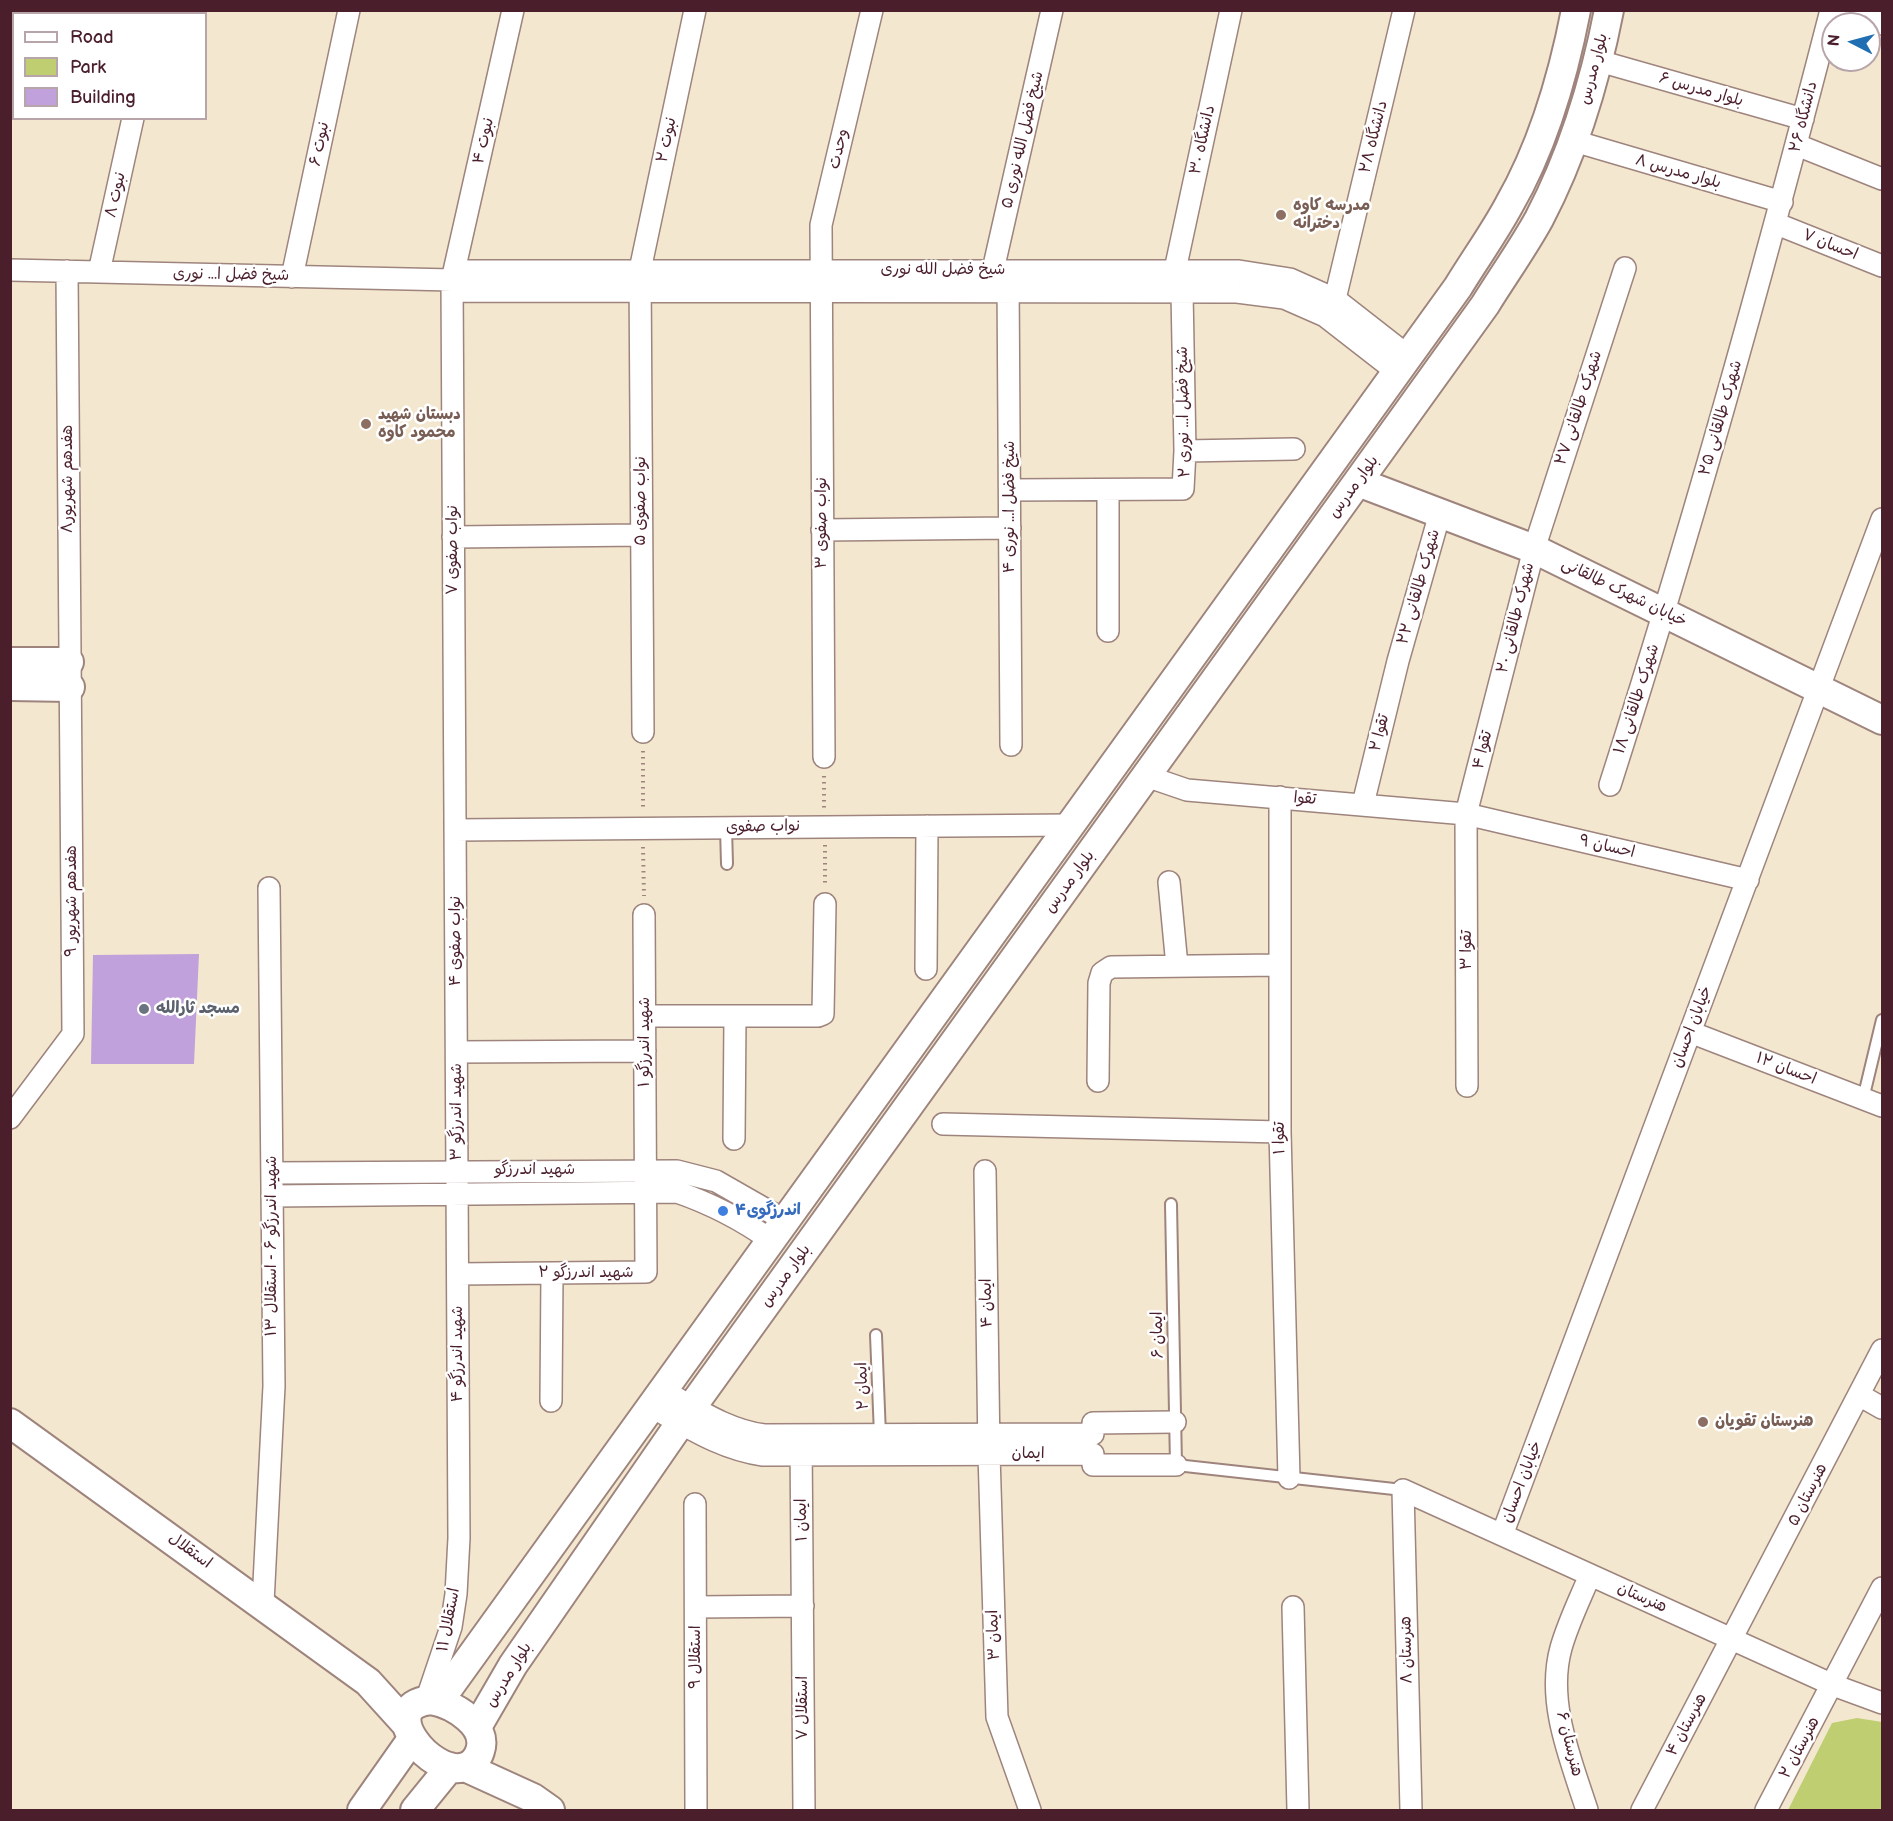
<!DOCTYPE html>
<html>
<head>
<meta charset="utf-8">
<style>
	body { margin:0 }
	#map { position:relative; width:1893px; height:1821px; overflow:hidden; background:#f3e8cf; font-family:"Balsamiq Sans",sans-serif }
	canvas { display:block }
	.frame { position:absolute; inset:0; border:12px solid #4a1f2b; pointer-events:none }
	.legend { position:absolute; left:12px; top:12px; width:195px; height:108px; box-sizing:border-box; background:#fff; border:2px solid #b7a5aa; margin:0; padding:8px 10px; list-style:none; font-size:18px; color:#4a1f2b }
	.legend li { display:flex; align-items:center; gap:12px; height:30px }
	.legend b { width:30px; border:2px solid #b7a5aa }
	.north { position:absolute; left:1821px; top:12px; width:60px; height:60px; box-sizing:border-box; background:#fff; border:2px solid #b7a5aa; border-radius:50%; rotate:276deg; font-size:16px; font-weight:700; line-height:24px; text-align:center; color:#4a1f2b }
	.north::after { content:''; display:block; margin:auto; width:21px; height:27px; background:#1f6fb2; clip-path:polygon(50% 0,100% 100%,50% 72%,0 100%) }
</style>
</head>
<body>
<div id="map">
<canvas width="1893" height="1821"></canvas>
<div class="frame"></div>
<ul class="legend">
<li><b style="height:8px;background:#fff"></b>Road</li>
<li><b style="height:16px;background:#bece71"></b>Park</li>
<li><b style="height:16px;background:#c0a1db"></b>Building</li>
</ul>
<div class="north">N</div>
</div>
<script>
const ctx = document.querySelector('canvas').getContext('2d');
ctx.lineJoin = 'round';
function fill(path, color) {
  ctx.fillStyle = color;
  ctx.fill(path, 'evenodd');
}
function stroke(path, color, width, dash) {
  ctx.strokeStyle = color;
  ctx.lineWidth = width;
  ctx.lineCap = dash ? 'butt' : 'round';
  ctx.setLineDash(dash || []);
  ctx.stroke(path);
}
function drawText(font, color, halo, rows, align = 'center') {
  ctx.font = font + ' "Balsamiq Sans","Playpen Sans Arabic",sans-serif';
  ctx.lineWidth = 5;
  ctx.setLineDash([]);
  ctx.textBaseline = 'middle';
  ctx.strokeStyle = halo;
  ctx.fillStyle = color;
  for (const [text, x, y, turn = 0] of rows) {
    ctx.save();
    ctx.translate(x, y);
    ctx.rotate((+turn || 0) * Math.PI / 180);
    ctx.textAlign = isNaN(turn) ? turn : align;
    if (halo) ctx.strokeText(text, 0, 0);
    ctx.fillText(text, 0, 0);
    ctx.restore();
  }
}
fill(new Path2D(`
	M1857,1718L1882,1722V1810H1788L1832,1723Z`), '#bece71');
fill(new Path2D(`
	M199,954L194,1064H91L93,955Z`), '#c0a1db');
const lane = new Path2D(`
	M726,828L727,864
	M1863,1099L1882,1020
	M1171,1204L1176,1465L1403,1490
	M876,1335L880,1435`);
const street = new Path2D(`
	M1850,10L1882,24
	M157,14L158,10
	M1599,61L1803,119
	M1574,141L1782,202
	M1797,145L1882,179
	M1777,224L1882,266
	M10,270L452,280
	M993,270L1052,10
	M454,271H1239L1290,279L1335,299L1408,356
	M99,272L133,118
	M292,277L349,10
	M1008,277L1011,745
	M452,291L1237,292L1284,298L1325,316L1397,372
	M1335,299L1404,10
	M1185,451L1294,449
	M1010,490L1183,489L1185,451L1182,292L1175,270L1231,10
	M822,530L1010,528
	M453,537L641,535
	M1108,631V491
	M643,732L640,270L695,10
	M824,757L821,225L872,10
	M1146,776L1187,790L1466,814L1748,880
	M1610,785C1692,529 1764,271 1831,10
	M1280,797V1132L1289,1478
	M1363,804L1398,661L1440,513
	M455,830L1071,825
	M1169,882L1177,966
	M926,969L927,826
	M645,1016H818L823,1014L825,904
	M1690,1032L1882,1106
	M457,1052L645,1051
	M1098,1081L1099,983L1102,973L1111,967L1280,965
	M1467,1086L1466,814L1534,549L1625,268
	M10,1118L73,1034L67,271
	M943,1124L1280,1132
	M734,1139L735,1017
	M985,1171L989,1454L997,1717L1030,1810
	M272,1173L677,1171L716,1181L786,1221
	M272,1196L677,1192C712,1204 741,1219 772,1241
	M458,1274L646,1272L644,915
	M664,1391C697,1409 727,1430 764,1435L1093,1434V1423L1175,1422
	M1859,1395L1882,1408
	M551,1401L552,1273
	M652,1407C688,1427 721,1449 763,1455L1093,1454V1465H1176
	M801,1441L804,1810
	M695,1504L696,1810
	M1502,1535L1882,519
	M263,1603L274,1386L269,888
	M696,1607L803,1606
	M1293,1607L1298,1810
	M426,1701L451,1627L456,1594L459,1538L452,280L513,10
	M1411,1810L1403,1490L1833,1685L1882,1703
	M1587,1810C1571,1760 1546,1702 1561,1648C1568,1623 1580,1599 1590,1575
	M1642,1810L1882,1350
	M1766,1810L1882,1588`);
const secondary = new Path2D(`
	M1358,482L1534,549L1882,720
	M10,662H69
	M10,686L70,687
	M10,1423L368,1682L407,1725
	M431,1700C453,1704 489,1725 480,1751C478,1758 472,1765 465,1767C432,1778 373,1706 431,1700Z
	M439,1701L1458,287C1475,259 1494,233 1509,205C1543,146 1563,77 1576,10
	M477,1727L513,1665L681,1422L1485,305C1503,276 1523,248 1539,219C1573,154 1595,82 1609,10
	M465,1767L533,1798L550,1810
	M362,1810L412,1739
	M415,1810L450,1767`);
stroke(lane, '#9e847d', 14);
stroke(street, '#9e847d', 24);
stroke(secondary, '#9e847d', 32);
stroke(new Path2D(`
	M643,751V809
	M824,776V810
	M825,845V885
	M643,847L644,896`), '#9e847d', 4, [1.5, 4.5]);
stroke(lane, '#fff', 10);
stroke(street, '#fff', 21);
stroke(secondary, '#fff', 28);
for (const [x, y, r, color] of [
	[1281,215,6,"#8d6e63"],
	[366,424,6,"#8d6e63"],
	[144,1009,6,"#6b7280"],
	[723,1211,6,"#3f7fe0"],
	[1703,1422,6,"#8d6e63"]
]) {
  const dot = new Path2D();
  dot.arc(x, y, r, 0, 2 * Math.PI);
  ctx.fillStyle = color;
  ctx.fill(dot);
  stroke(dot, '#fff', 2);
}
drawText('16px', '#4a1f2b', '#fff', [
	["بلوار مدرس",1594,69,-75],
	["بلوار مدرس ۶",1701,90,16],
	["دانشگاه ۲۶",1804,117,-76],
	["دانشگاه ۲۸",1374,137,-76],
	["نبوت ۲",667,140,-78],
	["شیخ فضل‌ الله نوری ۵",1023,140,-77],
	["دانشگاه ۳۰",1203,140,-78],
	["نبوت ۴",484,141,-77],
	["نبوت ۶",320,144,-78],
	["وحدت",839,149,-77],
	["بلوار مدرس ۸",1678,172,16],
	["نبوت ۸",116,195,-77],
	["احسان ۷",1830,245,22],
	["شیخ فضل الله نوری",943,270],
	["شیخ فضل ا... نوری",231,275,1],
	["شهرک طالقانی ۲۷",1579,408,-72],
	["شیخ فضل ا... نوری ۲",1184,412,-91],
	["شهرک طالقانی ۲۵",1721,418,-74],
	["هفدهم شهریور۸",68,479,-90],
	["بلوار مدرس",1354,487,-54],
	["نواب صفوی ۵",641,501,-90],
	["شیخ فضل ا... نوری ۴",1010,507,-90],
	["نواب صفوی ۳",822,523,-90],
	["نواب صفوی ۷",453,550,-90],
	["شهرک طالقانی ۲۲",1419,587,-74],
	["خیابان شهرک طالقانی",1624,593,26],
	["شهرک طالقانی ۲۰",1516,618,-76],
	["شهرک طالقانی ۱۸",1637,699,-72],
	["تقوا ۲",1380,733,-76],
	["تقوا ۴",1483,750,-76],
	["تقوا",1305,799,4],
	["نواب صفوی",763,827,-1],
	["احسان ۹",1607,847,13],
	["بلوار مدرس",1070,882,-54],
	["هفدهم شهریور ۹",72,901,-90],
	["نواب صفوی ۴",456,941,-90],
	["تقوا ۳",1467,950,-90],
	["خیابان احسان",1692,1027,-69],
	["شهید اندرزگو ۱",645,1042,-90],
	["احسان ۱۲",1786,1069,21],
	["شهید اندرزگو ۳",457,1112,-90],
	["تقوا ۱",1280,1138,-91],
	["شهید اندرزگو",535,1170],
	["شهید اندرزگو ۶ - استقلال ۱۳",272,1246,-90],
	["شهید اندرزگو ۲",586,1273],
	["بلوار مدرس",786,1276,-54],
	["ایمان ۴",987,1303,-91],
	["ایمان ۶",1158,1335,-91],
	["شهید اندرزگو ۴",458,1354,-90],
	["ایمان ۲",863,1386,-92],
	["ایمان",1028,1454],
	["خیابان احسان",1522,1482,-69],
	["هنرستان ۵",1808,1495,-63],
	["ایمان ۱",802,1520,-91],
	["استقلال",190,1551,36],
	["هنرستان",1642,1598,24],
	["استقلال ۱۱",449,1620,-79],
	["ایمان ۳",994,1635,-92],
	["هنرستان ۸",1407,1650,-91],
	["استقلال ۹",696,1657,-90],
	["بلوار مدرس",509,1675,-58],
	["استقلال ۷",803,1708,-90],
	["هنرستان ۴",1687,1725,-62],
	["هنرستان ۶",1569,1744,76],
	["هنرستان ۲",1800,1748,-62]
]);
drawText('bold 16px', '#785e54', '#fff', [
	["مدرسه کاوه",1293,206],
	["دخترانه",1293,224],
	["دبستان شهید",378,415],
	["محمود کاوه",378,433],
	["هنرستان تقویان",1715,1422]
], 'left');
drawText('bold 16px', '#5b616d', '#fff', [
	["مسجد ثارالله",156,1009]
], 'left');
drawText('bold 16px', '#366cbe', '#fff', [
	["اندرزگوی۴",735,1211]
], 'left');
</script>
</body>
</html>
